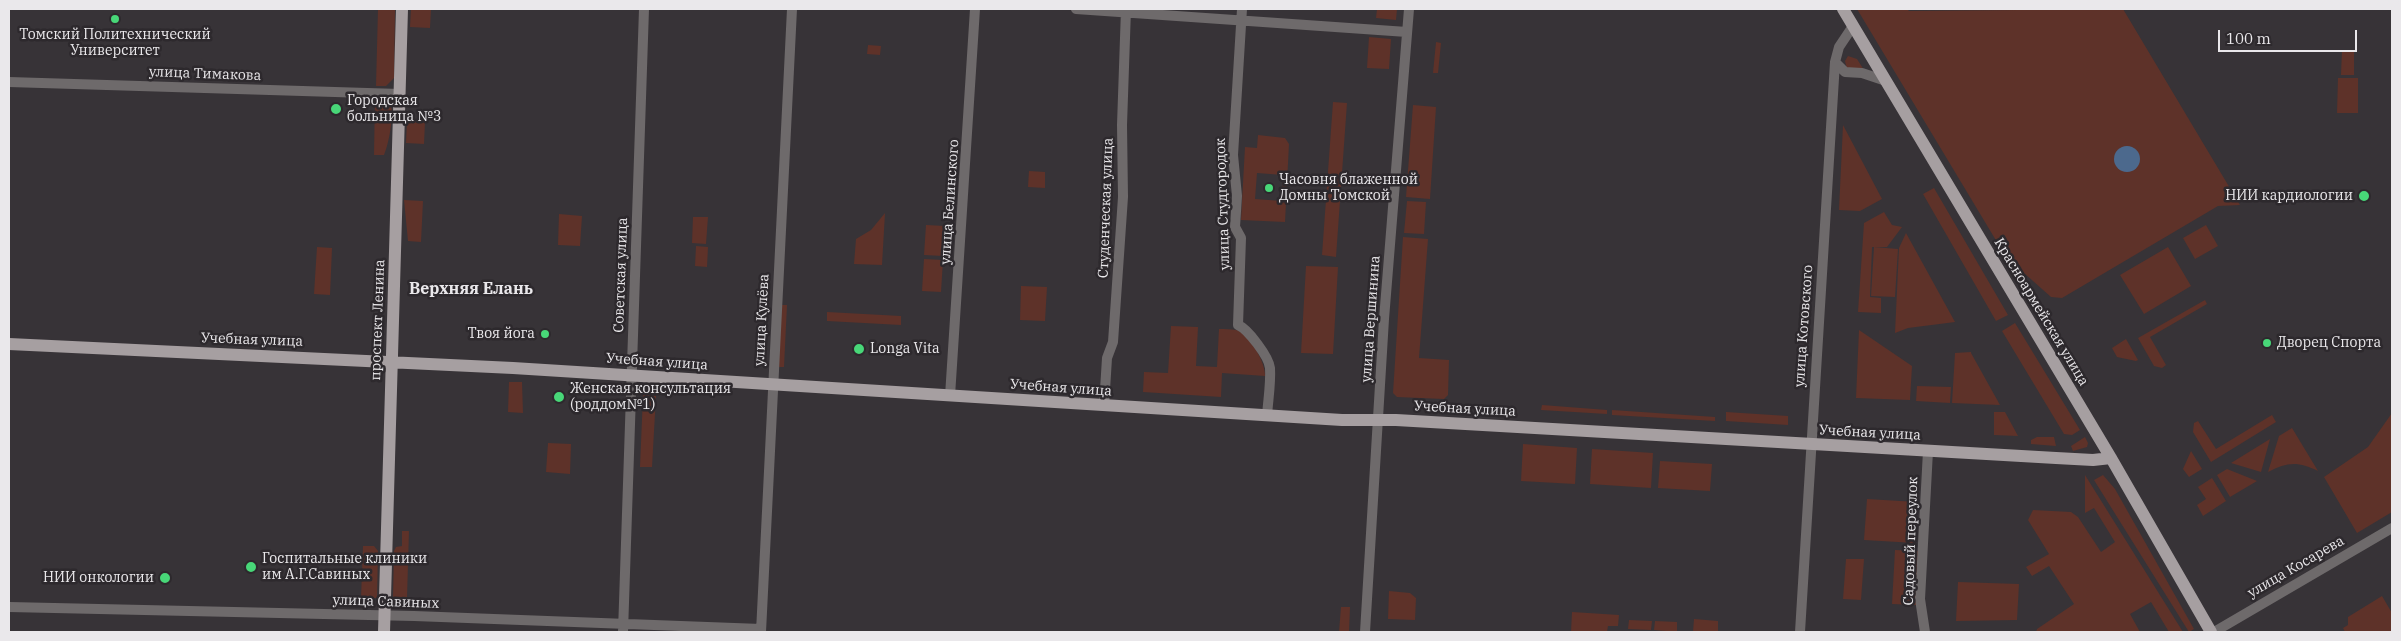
<!DOCTYPE html>
<html>
<head>
<meta charset="utf-8">
<style>
	body { margin:0 }
	#map { position:relative; width:2401px; height:641px; overflow:hidden; background:#373337; font-family:"IBM Plex Serif",serif }
	canvas { display:block }
	.frame { position:absolute; inset:0; border:10px solid #eae8eb; pointer-events:none }
	.scale { position:absolute; left:2218px; top:30px; width:139px; height:22px; box-sizing:border-box; border:2px solid #eae8eb; border-top:0; padding-left:6px; font-size:15px; line-height:18px; white-space:nowrap; color:#eae8eb; -webkit-text-stroke:4px #2d292d; paint-order:stroke }
</style>
</head>
<body>
<div id="map">
<canvas width="2401" height="641"></canvas>
<div class="frame"></div>
<div class="scale">100 m</div>
</div>
<script>
const ctx = document.querySelector('canvas').getContext('2d');
ctx.lineJoin = 'round';
function fill(path, color) {
  ctx.fillStyle = color;
  ctx.fill(path, 'evenodd');
}
function stroke(path, color, width, dash) {
  ctx.strokeStyle = color;
  ctx.lineWidth = width;
  ctx.lineCap = dash ? 'butt' : 'round';
  ctx.setLineDash(dash || []);
  ctx.stroke(path);
}
function drawText(font, color, halo, rows, align = 'center') {
  ctx.font = font + ' "IBM Plex Serif",serif';
  ctx.lineWidth = 5;
  ctx.setLineDash([]);
  ctx.textBaseline = 'middle';
  ctx.strokeStyle = halo;
  ctx.fillStyle = color;
  for (const [text, x, y, turn = 0] of rows) {
    ctx.save();
    ctx.translate(x, y);
    ctx.rotate((+turn || 0) * Math.PI / 180);
    ctx.textAlign = isNaN(turn) ? turn : align;
    if (halo) ctx.strokeText(text, 0, 0);
    ctx.fillText(text, 0, 0);
    ctx.restore();
  }
}
fill(new Path2D(`
	M378,9H395L394,78L386,86H376Z
	M411,9H431L430,28L410,27Z
	M1377,9H1397L1396,20L1376,18Z
	M1857,9H1907L1909,11L2123,9L2240,205L2218,206L2062,298L2051,297L2006,257Z
	M1369,37L1391,39L1389,69L1367,68Z
	M1436,42L1441,43L1438,73H1433Z
	M868,45L881,46L880,55L867,54Z
	M2342,50H2354V75H2341Z
	M1848,56L1857,59L1864,70L1847,69L1845,61Z
	M2338,78H2358V113H2337Z
	M375,97H387C397,105 389,144 384,155H374Z
	M1333,102L1347,103L1336,257L1322,255Z
	M1413,105L1436,107L1430,199L1406,197Z
	M407,121L425,122L424,144L406,143Z
	M1843,125L1882,199L1860,211L1839,210Z
	M1258,135L1285,138L1289,144L1285,222L1241,220L1245,147L1257,148ZM1257,173L1283,175L1282,201L1255,199Z
	M1029,171L1045,172V188L1028,187Z
	M1934,188L2008,315L1996,321L1923,194Z
	M404,200L423,201L421,242L408,241Z
	M1407,201L1426,202L1424,234L1404,233Z
	M1884,212L1892,225L1902,227L1887,247H1872L1870,297L1881,298V313L1858,312L1864,223Z
	M885,213L882,265L854,264L856,239L871,230Z
	M559,214L582,216L580,246L558,245Z
	M693,217H708L706,244L692,243Z
	M926,225L945,226L943,256L924,255Z
	M2206,225L2218,246L2195,259L2183,238Z
	M1906,233L1955,322L1908,328L1895,333L1899,248Z
	M1403,237L1428,239L1419,358L1449,360L1448,395L1444,399L1397,397L1393,393Z
	M696,246L708,247L707,267L695,266Z
	M317,247L332,248L330,295L314,294Z
	M1874,247L1898,249L1895,297L1871,296Z
	M2168,247L2191,286L2144,314L2120,275Z
	M924,259L943,260L941,292L922,291Z
	M1306,266L1338,267L1333,354L1301,353Z
	M1021,286L1047,287L1045,321L1020,320Z
	M2205,300L2207,304L2150,337L2166,365L2162,368L2154,366L2138,338Z
	M781,305H787L784,367H777Z
	M827,312L901,316V325L827,321Z
	M2015,323L2080,430L2072,435L2064,434L2002,331Z
	M1171,326L1198,327L1196,366L1217,367L1219,329C1225,329 1231,329 1236,330C1249,333 1266,363 1265,376L1222,373L1221,397L1143,392L1144,372L1168,373Z
	M1859,330L1912,366L1910,400L1856,398Z
	M2126,339L2138,360L2136,361L2117,357L2112,348Z
	M1971,352V353L2000,405L1952,403L1955,353Z
	M509,382H522L523,413L508,412Z
	M1917,386L1951,387L1950,403L1916,401Z
	M643,395L656,396L652,467H640Z
	M1542,405L1607,410V414L1541,410Z
	M1612,410L1715,417V421L1612,415Z
	M1726,412L1788,416V425L1726,421Z
	M1994,412H2005L2018,436L1994,435Z
	M2392,413V512L2357,533L2324,477L2368,447Z
	M2272,415L2276,422L2211,462L2193,432L2194,423L2198,421L2216,449Z
	M2292,428L2318,471C2298,461 2287,462 2268,472L2279,436Z
	M2037,437H2054L2056,446L2031,444V440Z
	M2085,437L2088,443L2087,447L2073,451L2071,446Z
	M2270,439L2261,472L2231,463Z
	M548,443L571,444L570,474L546,472Z
	M1523,444L1577,448L1575,484L1521,481Z
	M1592,449L1653,453L1651,488L1590,484Z
	M2191,451L2202,469L2189,477L2183,469Z
	M1660,461L1712,464L1710,491L1658,488Z
	M2227,469L2257,481L2230,497L2217,475Z
	M2085,475L2183,632H2169L2151,602L2130,614L2140,632H2036L2037,629L2074,604L2049,566L2032,576L2026,567L2049,554L2028,520L2033,510L2071,512L2078,517L2101,552L2115,542L2094,508L2085,513Z
	M2103,475L2115,489L2194,629L2189,632L2094,480Z
	M2212,478L2226,501L2203,516L2197,505L2206,499L2198,487Z
	M1867,499L1917,502L1915,543L1864,540Z
	M402,531H409L407,598H393L394,551L396,547L402,546Z
	M363,546H374L378,551L377,598H361Z
	M1895,550L1918,551L1916,605L1892,604Z
	M1846,559H1864L1861,600L1843,599Z
	M1958,582L2019,584L2017,620L1956,621Z
	M1389,591L1410,593L1416,598L1415,620L1388,619Z
	M2382,596L2392,613V632H2345L2343,628L2348,625V617Z
	M1341,607H1350L1349,632H1339Z
	M1572,612L1619,615L1618,626H1608L1607,632H1571Z
	M1694,619L1718,621V632H1693Z
	M1629,620L1652,621L1651,630L1628,629Z
	M1655,621L1677,622V632L1654,630Z`), '#5e3229');
fill(new Path2D(`
	M2114 159a13 13 0 1 1 26 0a13 13 0 1 1-26 0Z`), '#4c698d');
stroke(new Path2D(`
	M1076,9L1407,32
	M1242,9L1233,155L1237,196L1235,227L1241,238L1238,325C1248,329 1269,357 1270,368C1271,384 1268,400 1267,416
	M1835,62L1845,72L1862,73L1886,81
	M9,82L400,94
	M950,396L975,9
	M1104,406L1107,358L1113,342L1123,197L1122,125L1126,9
	M9,607L414,616L761,629
	M623,632L644,9
	M761,632L792,9
	M1365,632L1384,319L1409,9
	M1800,632L1835,62L1839,47L1853,26
	M1925,632L1920,599L1928,451
	M2214,632L2392,528`), '#6e6a6b', 10);
stroke(new Path2D(`
	M1843,9L2111,458L2211,632
	M9,344L513,368L1342,420H1396L2056,458L2093,460L2111,458
	M384,632L402,9`), '#a69fa1', 12);
for (const [x, y, r, color] of [
	[115,19,5,"#48d778"],
	[336,109,6,"#48d778"],
	[1269,188,5,"#48d778"],
	[2364,196,6,"#48d778"],
	[545,334,5,"#48d778"],
	[2267,343,5,"#48d778"],
	[859,349,6,"#48d778"],
	[559,397,6,"#48d778"],
	[251,567,6,"#48d778"],
	[165,578,6,"#48d778"]
]) {
  const dot = new Path2D();
  dot.arc(x, y, r, 0, 2 * Math.PI);
  ctx.fillStyle = color;
  ctx.fill(dot);
  stroke(dot, '#2d292d', 2);
}
drawText('14px', '#eae8eb', '#2d292d', [
	["Томский Политехнический",115,35,"center"],
	["Университет",115,51,"center"],
	["Городская",347,101],
	["больница №3",347,117],
	["Часовня блаженной",1279,180],
	["Домны Томской",1279,196],
	["НИИ кардиологии",2353,196,"right"],
	["Твоя йога",535,334,"right"],
	["Дворец Спорта",2277,343],
	["Longa Vita",870,349],
	["Женская консультация",570,389],
	["(роддом№1)",570,405],
	["Госпитальные клиники",262,559],
	["им А.Г.Савиных",262,575],
	["НИИ онкологии",154,578,"right"]
], 'left');
drawText('14px', '#eae8eb', '#2d292d', [
	["улица Тимакова",205,74,2],
	["улица Белинского",950,202,-86],
	["улица Студгородок",1223,204,-92],
	["Студенческая улица",1106,208,-88],
	["Советская улица",621,275,-88],
	["Красноармейская улица",2041,312,59],
	["улица Вершинина",1371,319,-86],
	["проспект Ленина",378,320,-88],
	["улица Кулёва",762,320,-87],
	["улица Котовского",1804,326,-86],
	["Учебная улица",252,340,2],
	["Учебная улица",657,362,4],
	["Учебная улица",1061,388,4],
	["Учебная улица",1465,409,3],
	["Учебная улица",1870,433,3],
	["Садовый переулок",1911,541,-88],
	["улица Косарева",2296,567,-30],
	["улица Савиных",386,602,2]
]);
drawText('bold 16px', '#eae8eb', '#2d292d', [
	["Верхняя Елань",471,289]
]);
</script>
</body>
</html>
